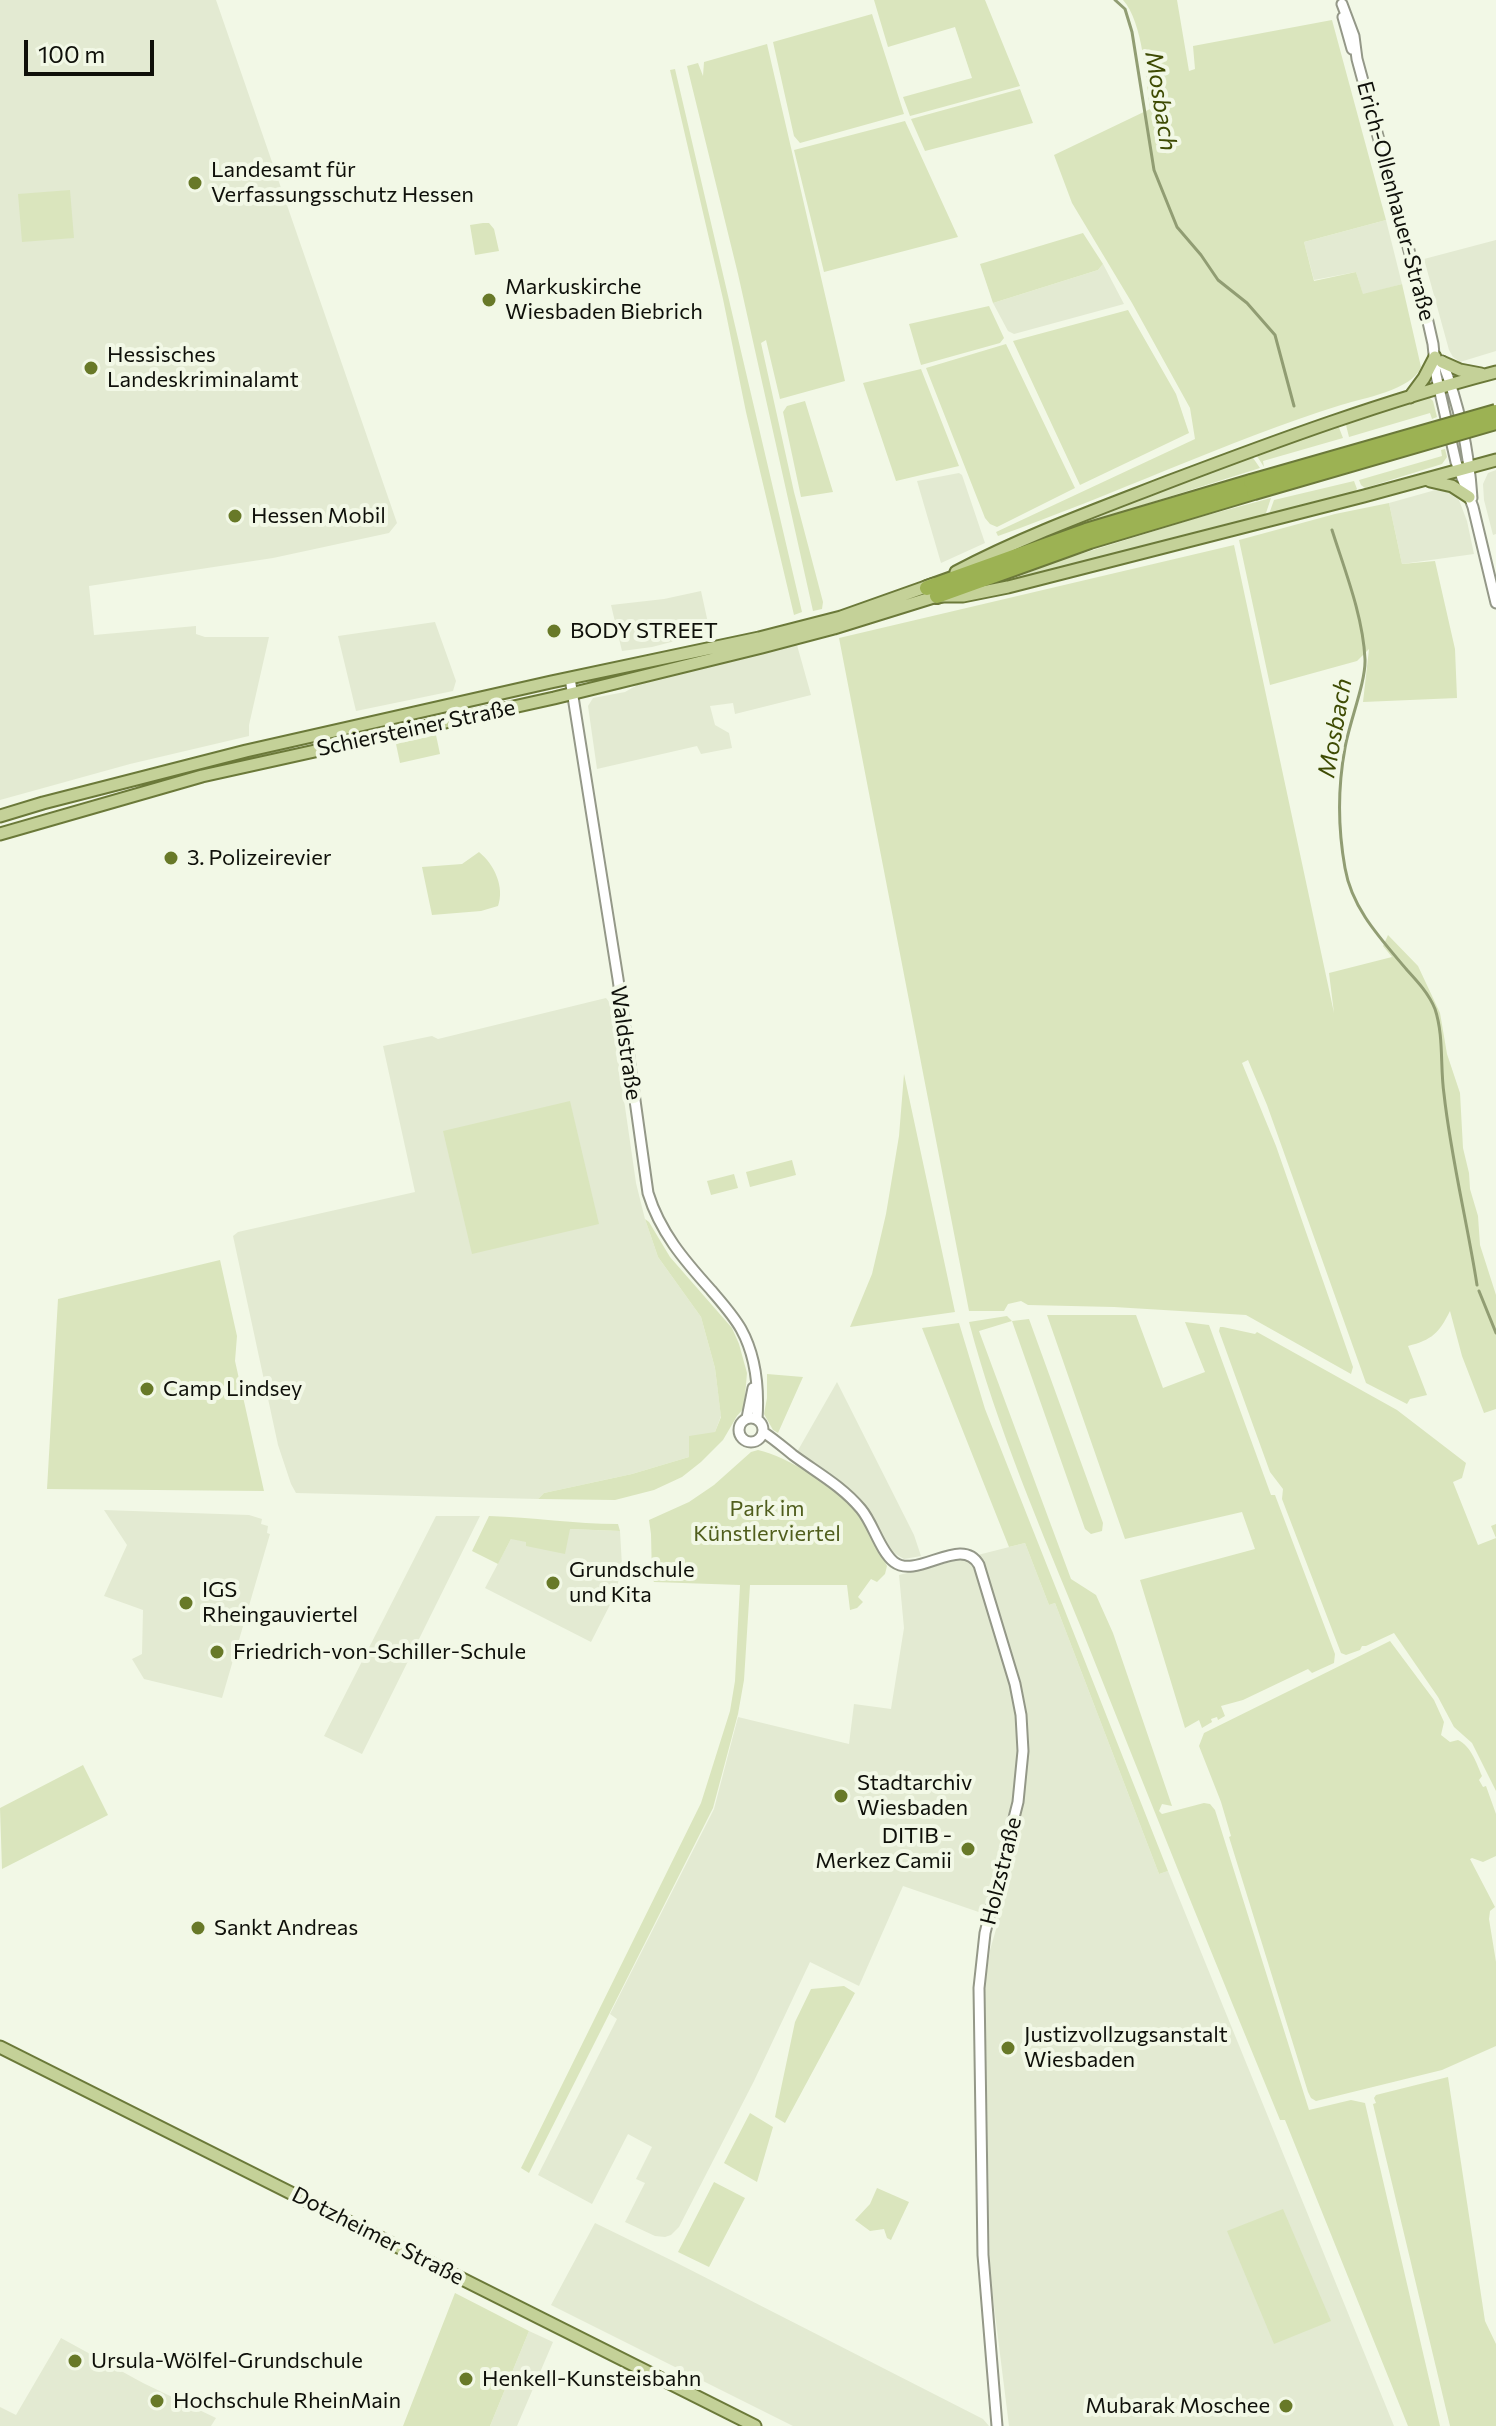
<!DOCTYPE html>
<html>
<head>
<meta charset="utf-8">
<style>
	body { margin:0 }
	#map { position:relative; width:1496px; height:2426px; overflow:hidden; background:#f2f8e6; font-family:Commissioner,sans-serif }
	canvas { display:block }
	.scale { position:absolute; left:24px; top:40px; width:130px; height:36px; box-sizing:border-box; border:4px solid #0f100a; border-top:0; padding-left:10px; font-size:24px; line-height:28px; white-space:nowrap; color:#0f100a; -webkit-text-stroke:6px #f2f8e6; paint-order:stroke }
</style>
</head>
<body>
<div id="map">
<canvas width="1496" height="2426"></canvas>
<div class="scale">100 m</div>
</div>
<script>
const ctx = document.querySelector('canvas').getContext('2d');
ctx.lineJoin = 'round';
function fill(path, color) {
  ctx.fillStyle = color;
  ctx.fill(path, 'evenodd');
}
function stroke(path, color, width, dash) {
  ctx.strokeStyle = color;
  ctx.lineWidth = width;
  ctx.lineCap = dash ? 'butt' : 'round';
  ctx.setLineDash(dash || []);
  ctx.stroke(path);
}
function drawText(font, color, halo, rows, align = 'center') {
  ctx.font = font + ' Commissioner,sans-serif';
  ctx.lineWidth = 8;
  ctx.setLineDash([]);
  ctx.textBaseline = 'middle';
  ctx.strokeStyle = halo;
  ctx.fillStyle = color;
  for (const [text, x, y, turn = 0] of rows) {
    ctx.save();
    ctx.translate(x, y);
    ctx.rotate((+turn || 0) * Math.PI / 180);
    ctx.textAlign = isNaN(turn) ? turn : align;
    if (halo) ctx.strokeText(text, 0, 0);
    ctx.fillText(text, 0, 0);
    ctx.restore();
  }
}
fill(new Path2D(`
	M0,0H216L397,523L389,533L273,558L89,586L94,635L196,626V634L205,637H269L249,725V736L130,764L0,800Z
	M1386,220L1402,284L1363,295L1356,272L1314,280L1304,242Z
	M1496,240V351L1460,362L1453,357L1449,350L1424,259Z
	M1103,264L1124,304L1014,334L1008,331L993,303L1098,270Z
	M1496,470V534L1493,535L1484,500L1483,484L1488,473Z
	M959,473L962,475L985,543L941,563L917,481Z
	M1439,489L1452,492L1459,500L1467,521L1474,554L1402,564L1389,503Z
	M701,591L710,632L652,647L622,651L611,605L664,599Z
	M435,622L456,681L453,691L356,711L338,636Z
	M797,645L811,695L735,714L733,703L710,706L715,725L729,733L732,748L701,754L697,746L597,769L588,706L593,698L625,692L639,684Z
	M606,998L610,1003L636,1183L645,1219L658,1257L701,1317L715,1368L721,1416L715,1432L689,1457L632,1474L544,1493L538,1499L296,1493L291,1484L278,1445L233,1236L238,1232L415,1192L383,1046L432,1036L438,1039Z
	M837,1382L914,1535L921,1556L904,1559L887,1549L840,1483L797,1452Z
	M104,1510L249,1515L262,1519L261,1524L268,1526L267,1533L270,1534L222,1698L144,1679L132,1659L142,1654L143,1610L104,1596L127,1545Z
	M436,1516H480L362,1754L324,1736Z
	M569,1529L620,1531L622,1566L615,1595L591,1642L485,1588L511,1539Z
	M1025,1543L1049,1605L1055,1603L1159,1874L1168,1871L1394,2426H1009L990,2274L985,1985L990,1950L999,1919L903,1886L859,1986L810,1962L754,2081L679,2227L671,2235L665,2237L655,2236L625,2222L645,2183L636,2179L652,2147L628,2134L592,2204L538,2175L617,2019L610,2014L714,1809L738,1717L849,1744L854,1704L891,1709L904,1628L899,1575Z
	M595,2223L675,2262L983,2419L989,2426H793L551,2305Z
	M529,2331L553,2342L517,2426H490Z
	M61,2338L143,2383L216,2418L211,2426H0V2407L16,2415Z`), '#e3ead2');
fill(new Path2D(`
	M874,0H985L1020,86L910,116L903,97L972,78L955,27L888,47Z
	M1123,0H1177L1189,71L1195,69L1193,46L1332,20L1386,220L1304,242L1314,281L1356,272L1363,294L1402,284L1421,367C1412,390 1364,398 1341,405C1224,442 1114,495 998,536L996,532L1195,439L1190,408L1132,303L1072,203L1054,155L1150,109C1146,80 1143,22 1123,0Z
	M872,14L904,114L800,143L794,136L773,42Z
	M767,44L845,381L780,399L766,340L761,343L794,492L823,602L822,609L813,611L738,274L687,66L698,63L703,76L704,62Z
	M675,69L802,612L794,615L746,412L723,299L670,70Z
	M1020,89L1033,123L925,151L911,119Z
	M905,121L958,237L824,272L794,150Z
	M70,190L74,238L22,242L18,194Z
	M483,223H489L494,229L499,251L475,255L470,225Z
	M1083,233L1103,264L1098,270L993,303L980,264Z
	M989,306L1004,338L1000,343L921,365L909,324Z
	M1128,310L1176,394L1189,433L1080,485L1013,341Z
	M1006,344L1075,488L997,527L990,524L985,518L926,368Z
	M921,369L959,466L896,481L863,383Z
	M1428,396L1433,401L1437,417L1432,419L1430,413L1349,437L1346,425L1348,422Z
	M805,401L833,492L801,497L783,412L787,406Z
	M1338,425L1343,438L1263,461L1264,467L1255,453Z
	M1445,449L1447,457L1442,464L1365,488L1361,485L1359,480L1442,456L1441,450Z
	M1251,455L1260,468L1036,539L1111,507Z
	M1354,481L1357,489L1354,493L1269,514L1274,500Z
	M1271,498L1266,513L1261,517L997,585L1058,561L1193,519Z
	M1389,503L1402,564L1435,561L1455,649L1457,698L1363,702L1369,649L1357,661L1270,685L1239,540L1335,514Z
	M1234,545L1334,1013L1329,973L1392,957L1383,946L1388,935L1418,966L1440,1013L1447,1054L1460,1093L1463,1148L1469,1173L1470,1189L1478,1216L1480,1245L1496,1295V1409L1484,1413L1462,1356L1450,1311C1439,1333 1432,1340 1408,1346L1427,1395L1410,1399L1407,1404L1366,1383L1267,1105L1248,1060L1242,1063L1276,1146L1353,1367L1351,1374L1246,1315L1114,1307L1028,1305L1021,1301L1008,1304L1004,1311H969L839,638Z
	M436,735L440,754L400,763L396,744Z
	M479,852C494,864 505,887 498,906L481,911L432,915L422,867L462,864Z
	M904,1074L955,1312L850,1327L872,1274L886,1214L899,1136Z
	M570,1101L599,1224L472,1254L443,1131Z
	M792,1160L796,1175L750,1187L746,1172Z
	M734,1174L738,1188L711,1195L707,1181Z
	M645,1219L649,1222L670,1257L732,1328L739,1344L747,1373L744,1408L737,1416L723,1440L701,1462L682,1477L654,1490L615,1500L538,1499L544,1493L632,1474L689,1457V1436L715,1432L721,1417L715,1368L701,1317L658,1257Z
	M220,1260L237,1336L235,1361L264,1491L47,1489L58,1299Z
	M1047,1315H1136L1163,1388L1205,1372L1185,1322L1209,1325L1271,1495H1275L1335,1654L1334,1663L1312,1673L1308,1669L1243,1700L1221,1706L1225,1716L1218,1720L1217,1717L1211,1719L1212,1722L1202,1728L1199,1720L1185,1728L1140,1580L1255,1549L1242,1512L1125,1539Z
	M1007,1316L1012,1321L1029,1319L1103,1523L1102,1531L1091,1534L1085,1529L1012,1321L979,1331L1071,1579L1096,1595L1113,1633L1172,1806L1162,1804L1159,1811L1162,1814L1204,1803L1210,1804L1215,1810L1309,2110L1351,2100L1365,2103L1440,2426H1408L1285,2120H1280C1213,1957 1147,1794 1082,1630C1041,1529 997,1428 969,1322Z
	M959,1323L985,1409L1168,1871L1159,1874L1055,1603L1049,1605L1025,1543L1009,1547L922,1328Z
	M1223,1327L1255,1334L1257,1332L1397,1410L1466,1463L1462,1478L1453,1482L1478,1545L1496,1538L1491,1526L1496,1524V1791L1472,1743L1454,1727L1438,1697L1394,1633L1366,1646H1362L1360,1650L1346,1655L1341,1653L1282,1499L1283,1489L1270,1472L1219,1331L1220,1327Z
	M767,1374L803,1377L778,1433L773,1430L764,1414L767,1398Z
	M758,1450C787,1456 839,1489 857,1512C870,1528 878,1548 887,1566L885,1574L877,1582L871,1579L858,1597L863,1602L857,1608L850,1610L847,1585H750L744,1680L738,1714L713,1808L529,2173L521,2168L701,1803L730,1711L735,1681L740,1585L654,1582L652,1578L651,1534L649,1520L689,1502L714,1485L751,1452Z
	M489,1516C532,1517 575,1524 618,1524L620,1531L570,1529L565,1554L526,1546V1542L511,1539L498,1564L472,1551Z
	M1390,1641L1434,1700L1444,1722L1441,1735L1450,1742L1458,1740C1471,1746 1477,1764 1482,1776L1479,1780L1483,1787L1486,1786L1496,1814V1856L1483,1862L1472,1858L1470,1859L1495,1907L1490,1911L1489,1919L1496,1962V2046L1442,2070L1316,2101L1311,2098L1308,2092L1229,1837L1231,1836L1221,1802L1199,1746L1204,1733Z
	M83,1765L108,1815L2,1869L0,1808Z
	M844,1986L855,1993L785,2123L775,2117L795,2022L811,1989Z
	M1448,2077L1485,2321L1496,2344V2426H1450L1373,2104L1376,2103L1374,2098L1376,2095Z
	M750,2113L773,2127L757,2182L724,2163Z
	M714,2182L745,2198L709,2267L678,2252Z
	M877,2188L909,2202L891,2240L887,2238L884,2229L870,2231L855,2220L870,2204Z
	M1283,2209L1331,2321L1274,2344L1227,2231Z
	M455,2293L529,2331L490,2426H403Z`), '#dae5bd');
stroke(new Path2D(`
	M1115,0L1125,9L1132,32L1154,170L1177,227L1201,255L1218,280L1247,303L1275,335L1294,406
	M1332,530C1345,571 1363,616 1365,659C1366,682 1349,723 1345,748C1338,786 1338,829 1345,868C1352,909 1381,939 1407,970C1418,982 1429,994 1435,1009C1444,1036 1440,1067 1444,1094C1451,1158 1467,1221 1477,1285
	M1479,1291L1496,1333`), '#919d73', 3);
const minor = new Path2D(`
	M1342,4L1354,36L1357,59L1426,313L1433,344L1436,375L1456,462L1473,507L1496,603
	M1343,17L1352,49
	M1442,361C1459,404 1469,453 1472,498
	M570,678L618,979L648,1193C660,1232 684,1260 711,1290C722,1303 733,1315 741,1329C756,1356 759,1389 757,1419
	M739 1430a12 12 0 1 1 24 0a12 12 0 1 1-24 0Z
	M747,1418L753,1388
	M763,1432C774,1439 783,1447 793,1455C816,1472 842,1486 861,1509C873,1523 880,1551 894,1562C917,1580 962,1534 979,1565L1015,1684L1021,1715L1023,1751L1018,1802L985,1933L979,1988L983,2255L997,2426`);
const major = new Path2D(`
	M1442,362L1460,370L1481,374
	M1410,397L1424,378L1435,357
	M1430,481L1452,486L1469,497
	M956,572C1024,536 1096,510 1168,482C1276,441 1384,401 1496,372
	M0,816L43,803L246,751L551,682L759,638L841,617L934,584
	M0,834L202,776L554,698L762,647L834,628L937,596H963L1008,587L1364,496L1496,460
	M0,2047L755,2426`);
const highway = new Path2D(`
	M927,588L1086,531L1251,482
	M937,596L1090,541L1254,492`);
stroke(minor, '#949888', 13);
stroke(major, '#6b7939', 15);
stroke(highway, '#6b7939', 18);
stroke(minor, '#fff', 9);
stroke(major, '#c4d198', 11);
stroke(highway, '#9cb253', 14);
const highwayBridge = new Path2D(`
	M1251,482L1496,412
	M1254,492L1496,422`);
stroke(highwayBridge, '#6b7939', 18, []);
stroke(highwayBridge, '#9cb253', 14);
for (const [x, y, r, color] of [
	[195,183,8,"#687928"],
	[489,300,8,"#687928"],
	[91,368,8,"#687928"],
	[235,516,8,"#687928"],
	[554,631,8,"#687928"],
	[171,858,8,"#687928"],
	[147,1389,8,"#687928"],
	[553,1583,8,"#687928"],
	[186,1603,8,"#687928"],
	[217,1652,8,"#687928"],
	[841,1796,8,"#687928"],
	[968,1849,8,"#687928"],
	[198,1928,8,"#687928"],
	[1008,2048,8,"#687928"],
	[75,2361,8,"#687928"],
	[466,2379,8,"#687928"],
	[157,2401,8,"#687928"],
	[1286,2406,8,"#687928"]
]) {
  const dot = new Path2D();
  dot.arc(x, y, r, 0, 2 * Math.PI);
  ctx.fillStyle = color;
  ctx.fill(dot);
  stroke(dot, '#f2f8e6', 3);
}
drawText('22px', '#0f100a', '#f2f8e6', [
	["Landesamt für",211,170],
	["Verfassungsschutz Hessen",211,195],
	["Markuskirche",505,287],
	["Wiesbaden Biebrich",505,312],
	["Hessisches",107,355],
	["Landeskriminalamt",107,380],
	["Hessen Mobil",251,516],
	["BODY STREET",570,631],
	["3. Polizeirevier",187,858],
	["Camp Lindsey",163,1389],
	["Grundschule",569,1570],
	["und Kita",569,1595],
	["IGS",202,1590],
	["Rheingauviertel",202,1615],
	["Friedrich-von-Schiller-Schule",233,1652],
	["Stadtarchiv",857,1783],
	["Wiesbaden",857,1808],
	["DITIB -",952,1836,"right"],
	["Merkez Camii",952,1861,"right"],
	["Sankt Andreas",214,1928],
	["Justizvollzugsanstalt",1024,2035],
	["Wiesbaden",1024,2060],
	["Ursula-Wölfel-Grundschule",91,2361],
	["Henkell-Kunsteisbahn",482,2379],
	["Hochschule RheinMain",173,2401],
	["Mubarak Moschee",1270,2406,"right"]
], 'left');
drawText('22px', '#0f100a', '#f2f8e6', [
	["Erich-Ollenhauer-Straße",1396,201,75],
	["Schiersteiner Straße",416,728,-12],
	["Waldstraße",626,1043,82],
	["Holzstraße",1001,1871,-76],
	["Dotzheimer Straße",378,2236,27]
]);
drawText('22px', '#505e1d', '#f2f8e6', [
	["Park im",767,1509],
	["Künstlerviertel",767,1534]
]);
drawText('italic 24px', '#3e4b03', '#f2f8e6', [
	["Mosbach",1161,101,81],
	["Mosbach",1335,728,-80]
]);
</script>
</body>
</html>
